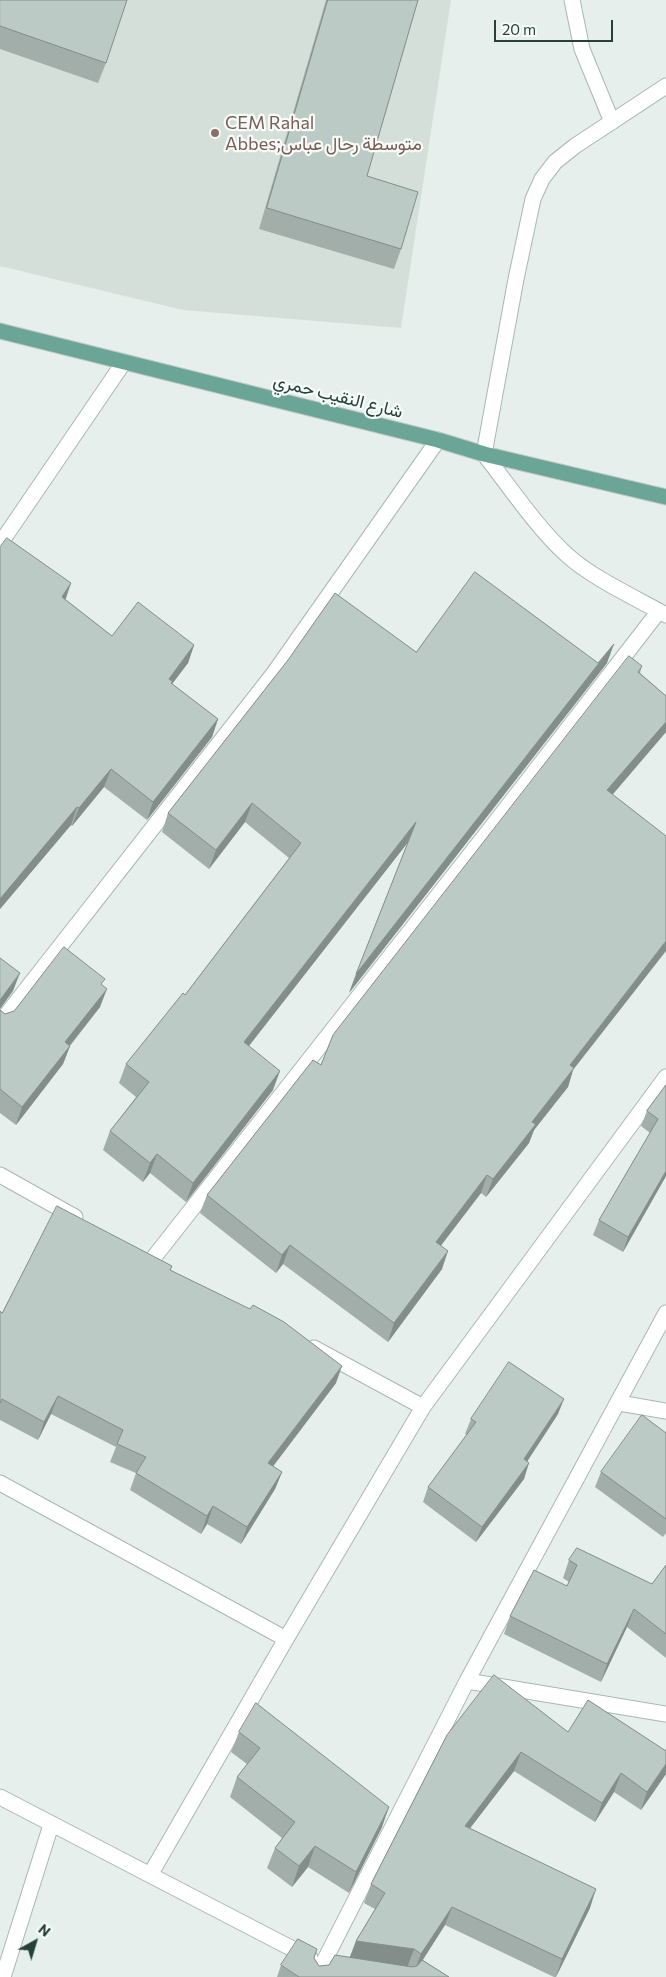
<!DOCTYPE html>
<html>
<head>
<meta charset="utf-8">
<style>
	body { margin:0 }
	#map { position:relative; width:666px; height:1977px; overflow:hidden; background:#e6efeb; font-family:Commissioner,sans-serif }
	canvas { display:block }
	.north { position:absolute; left:10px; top:1917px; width:50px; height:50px; -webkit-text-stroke:4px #f7fbf9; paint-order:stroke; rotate:39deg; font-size:14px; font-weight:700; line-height:20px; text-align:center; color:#24423a }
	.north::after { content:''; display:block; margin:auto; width:18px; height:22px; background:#24423a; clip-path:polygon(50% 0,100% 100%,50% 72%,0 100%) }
	.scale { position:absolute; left:494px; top:20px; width:119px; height:22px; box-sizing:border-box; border:2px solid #24423a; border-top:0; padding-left:6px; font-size:15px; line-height:18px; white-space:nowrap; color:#24423a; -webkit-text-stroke:4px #f7fbf9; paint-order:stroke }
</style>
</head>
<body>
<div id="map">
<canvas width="666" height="1977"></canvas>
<div class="north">N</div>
<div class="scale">20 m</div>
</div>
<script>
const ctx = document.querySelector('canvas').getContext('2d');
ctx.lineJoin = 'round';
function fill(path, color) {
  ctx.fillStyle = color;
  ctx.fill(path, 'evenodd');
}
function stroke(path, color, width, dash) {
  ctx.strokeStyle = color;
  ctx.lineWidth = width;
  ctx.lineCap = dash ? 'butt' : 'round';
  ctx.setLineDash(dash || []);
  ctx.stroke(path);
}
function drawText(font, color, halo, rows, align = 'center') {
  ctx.font = font + ' Commissioner,Vazirmatn,sans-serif';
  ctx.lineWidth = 4.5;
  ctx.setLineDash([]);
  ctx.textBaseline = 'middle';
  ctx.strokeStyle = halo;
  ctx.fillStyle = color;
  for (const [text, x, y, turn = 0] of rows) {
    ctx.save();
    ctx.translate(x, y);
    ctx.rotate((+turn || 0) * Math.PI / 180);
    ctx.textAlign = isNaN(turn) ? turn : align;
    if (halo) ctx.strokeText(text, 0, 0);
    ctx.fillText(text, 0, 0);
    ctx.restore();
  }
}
fill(new Path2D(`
	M0,0H451L401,328L183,310L0,266Z`), '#d4dfda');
const minor = new Path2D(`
	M572,0L582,49L612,122
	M666,86L575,146L555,162L542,179L533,199L516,279L484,454C509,486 538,529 567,555C592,578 636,598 666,615
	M0,544L124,362
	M0,1023L274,673L438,440
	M0,1175L75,1217
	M151,1261L484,837L659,611
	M314,1348L423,1407
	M619,1403L666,1411
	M0,1483L286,1639
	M467,1681L666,1714
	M0,1797L310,1958
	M150,1875L286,1639L423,1407L666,1077
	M3,1977L51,1825
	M316,1977L467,1681L666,1313`);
const major = new Path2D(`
	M0,331L438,440L484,454L666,497`);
stroke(minor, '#a8b8b2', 17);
stroke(major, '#c2cac8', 17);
stroke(minor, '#fff', 15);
stroke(major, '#6aa596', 15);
fill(new Path2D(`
	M0,0L106,63L98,83L0,49Z
	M326,0H418L367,176L401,249L394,269L259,229Z
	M0,547L71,583L65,599L112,636L194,645L188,663L172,684L218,719L212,737L147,820L104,787L72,826L71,825L0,909Z
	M416,652L598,663H607L349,993L408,842L249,1046L273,1090L186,1202L150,1173L143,1182L103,1150L110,1131L136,1097L119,1083L126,1064L185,995L289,858L245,822L209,869L162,832L168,813Z
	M642,666L640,673L666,696V732L613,794L573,1070L568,1087L534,1130L529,1143L486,1197L481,1193L441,1245L442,1269L388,1342L283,1264L276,1273L200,1213L207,1195L321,1065Z
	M102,986L100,1007L70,1046L63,1064L16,1125L0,1113V1010L5,1014Z
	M666,1085V1176L623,1252L593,1235L599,1220L650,1133L641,1126L647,1111Z
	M172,1266L170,1271L336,1383L273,1466L282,1472L275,1489L241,1544L207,1524L201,1534L130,1490L136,1473L110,1462L116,1447L51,1414L38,1440L0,1420V1311L2,1313Z
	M558,1414L527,1462L524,1479L476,1542L423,1502L428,1487L467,1435L465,1434L471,1419Z
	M666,1433V1533L663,1537L595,1487L601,1472Z
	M569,1560L652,1584L666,1565V1658L627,1627L601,1682L504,1634L510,1616L567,1586L569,1582L563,1578Z
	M239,1732L382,1827L349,1893L308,1867L292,1887L267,1868L275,1848L282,1838L230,1797L237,1777L247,1764L231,1752Z
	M568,1732L665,1750L666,1749V1774L641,1810L614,1792L595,1822L514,1771L470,1828L590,1908L556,1977H554L445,1925L423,1960L449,1977H277L281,1965L314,1958L319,1966L329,1965L350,1958L356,1941L375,1909L364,1903L371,1884L447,1735Z`), '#a1aea9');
fill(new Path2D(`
	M71,583L65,601L62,597Z
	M614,644L607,663L349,993L356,974Z
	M194,645L188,663L172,684L169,679Z
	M218,719L212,737L147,820L153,802Z
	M666,722V732L601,808L607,790Z
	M111,769L104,787L72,826L79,808Z
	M252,803L245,822L209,869L216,850Z
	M77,807L71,825L0,909V899L6,891Z
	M416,822L409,841L237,1061L244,1042Z
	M666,941V951L573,1070L568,1087L534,1130L529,1143L486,1197L493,1179L570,1065Z
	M20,973L13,991L0,1009V1000Z
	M107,989L100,1007L58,1060L65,1042Z
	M70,1046L63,1064L16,1125L22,1107Z
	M280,1071L273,1090L186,1202L193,1183Z
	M157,1154L150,1173L143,1182L150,1163Z
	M666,1171V1176L623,1252L628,1237Z
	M487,1175L481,1193L430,1260L436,1242Z
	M290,1245L283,1264L276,1273L282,1255Z
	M448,1251L442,1269L388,1342L394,1323Z
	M342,1366L336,1383L262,1481L268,1463Z
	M58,1396L51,1414L38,1440L44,1422Z
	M564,1399L558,1414L518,1475L524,1459Z
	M529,1463L524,1479L476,1542L482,1527Z
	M282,1472L275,1489L241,1544L247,1527Z
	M213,1506L207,1524L201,1534L207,1516Z
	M634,1609L627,1627L601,1682L607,1664Z
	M521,1752L514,1771L458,1844L465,1826Z
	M666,1764V1774L641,1810L647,1792Z
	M621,1773L614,1792L595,1822L602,1803Z
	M389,1807L382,1827L349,1893L356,1872Z
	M315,1846L308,1867L292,1887L299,1866Z
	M596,1889L590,1908L556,1977L562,1959Z
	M452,1907L445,1925L414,1973L421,1954Z
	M356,1941L414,1949L407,1968L349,1959Z`), '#838d89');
const building = new Path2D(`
	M0,0H127L106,63L0,26Z
	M328,0H418L367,176L418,192L401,249L267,208Z
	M7,538L71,583L62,597L112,636L138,602L194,645L169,679L173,682L171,683L218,719L153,802L111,769L79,808L77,807L0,899V547Z
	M475,572L598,663L614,644L356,974L416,822L244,1042L280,1071L193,1183L157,1154L150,1163L110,1131L149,1082L126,1064L183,993L185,995L301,843L252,803L216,850L168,813L288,660L335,593L416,652Z
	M629,656L642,666L638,672L666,696V722L607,790L666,836V941L570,1065L574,1068L532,1122L536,1124L493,1179L487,1175L436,1242L448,1251L394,1323L290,1245L282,1255L207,1195L313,1060L321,1065L333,1035Z
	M64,947L105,979L101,984L107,989L65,1042L70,1046L22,1107L0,1089V1010L5,1014L14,1011Z
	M0,958L20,973L0,1000Z
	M666,1085V1171L628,1237L599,1220L658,1119L647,1111Z
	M57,1206L172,1266L170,1270L250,1309L253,1305L284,1322L342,1366L268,1463L282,1472L247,1527L213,1506L207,1516L136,1473L146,1457L117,1444L123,1430L58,1396L44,1422L2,1399L0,1403V1311L2,1313Z
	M509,1362L564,1399L524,1459L529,1463L482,1527L428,1487L476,1422L471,1419Z
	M642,1415L666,1433V1519L601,1472Z
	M577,1548L652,1584L666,1565V1634L634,1609L607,1664L510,1616L534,1570L567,1586L577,1565L569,1560Z
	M494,1675L568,1732L588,1700L666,1751V1764L647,1792L621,1773L602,1803L521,1752L465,1826L596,1889L562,1959L452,1907L421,1954L414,1949L356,1941L385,1893L371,1884L447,1735Z
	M256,1703L389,1807L356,1872L315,1846L299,1866L275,1848L295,1822L237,1777L260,1748L239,1732Z
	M298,1939L317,1949L314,1958L319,1966L329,1965L335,1955L412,1967L417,1966L422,1960L449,1977H299L281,1965Z`);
fill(building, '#bbcac4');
stroke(building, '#838d89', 1);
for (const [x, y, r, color] of [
	[215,133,5,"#8d6e63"]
]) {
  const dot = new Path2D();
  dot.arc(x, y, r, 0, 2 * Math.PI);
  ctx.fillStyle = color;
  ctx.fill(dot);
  stroke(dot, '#f7fbf9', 2);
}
drawText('18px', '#785e54', '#f7fbf9', [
	["CEM Rahal",225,123],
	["Abbes;متوسطة رحال عباس",225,144]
], 'left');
drawText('18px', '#24423a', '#f7fbf9', [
	["شارع النقيب حمري",338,396,14]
]);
</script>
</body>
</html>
